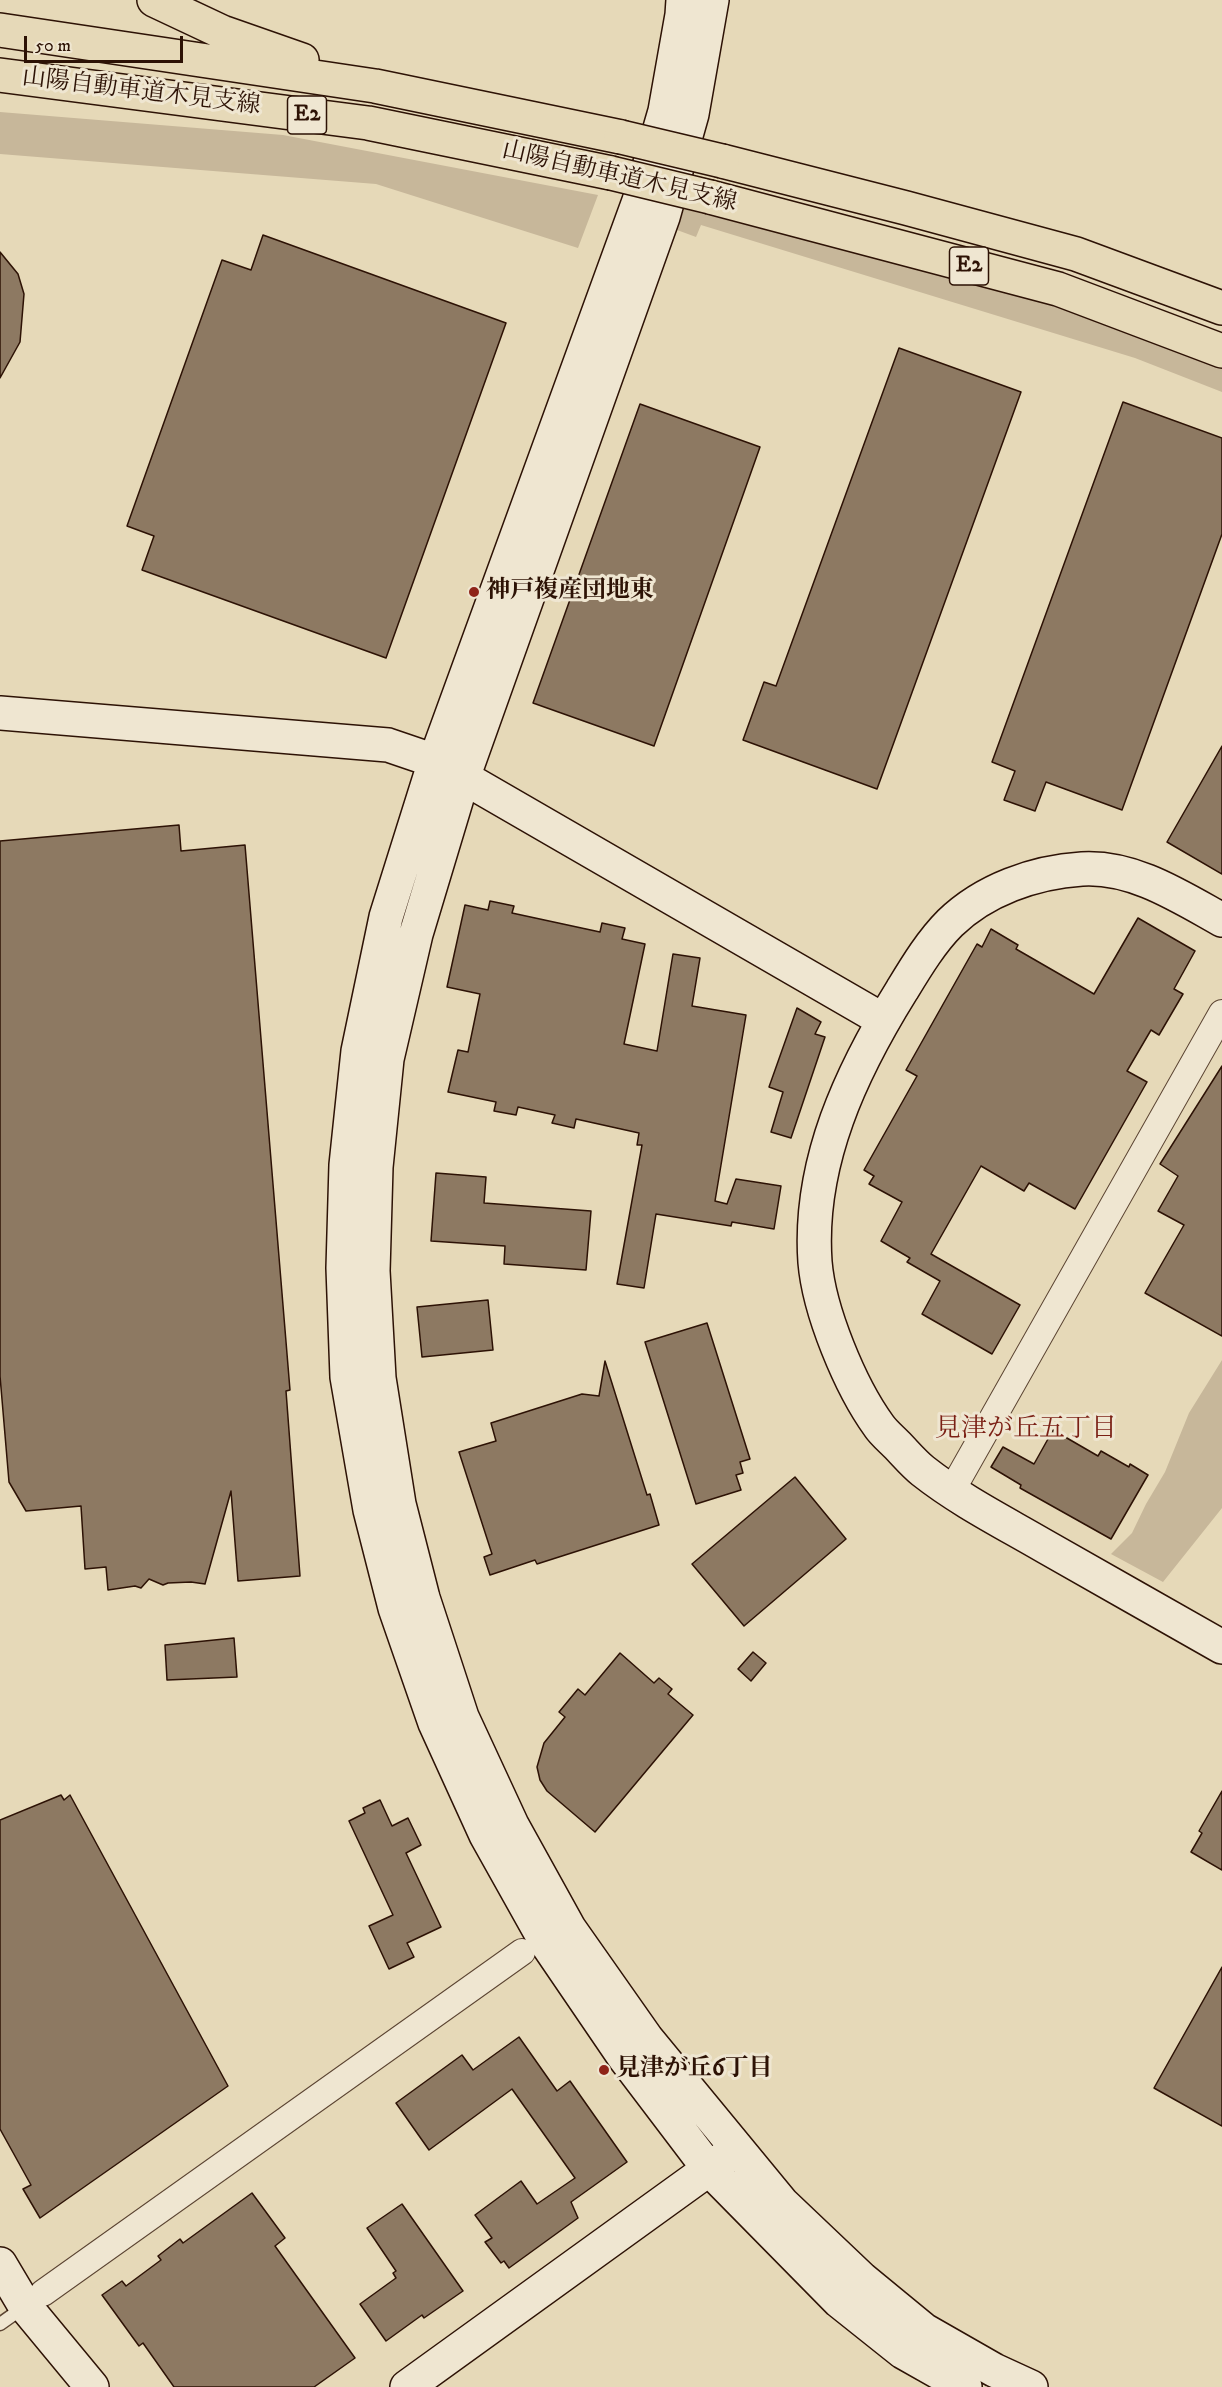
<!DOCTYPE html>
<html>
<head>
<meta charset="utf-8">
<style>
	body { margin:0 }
	#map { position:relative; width:1222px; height:2387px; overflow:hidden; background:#e6d9b8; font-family:"IM FELL DW Pica",serif }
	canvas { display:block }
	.scale { position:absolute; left:24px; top:36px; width:159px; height:27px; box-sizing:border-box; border:3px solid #2d1205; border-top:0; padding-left:8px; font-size:18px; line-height:21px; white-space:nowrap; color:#2d1205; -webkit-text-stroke:4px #efe6d1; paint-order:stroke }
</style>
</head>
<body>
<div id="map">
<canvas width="1222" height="2387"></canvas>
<div class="scale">50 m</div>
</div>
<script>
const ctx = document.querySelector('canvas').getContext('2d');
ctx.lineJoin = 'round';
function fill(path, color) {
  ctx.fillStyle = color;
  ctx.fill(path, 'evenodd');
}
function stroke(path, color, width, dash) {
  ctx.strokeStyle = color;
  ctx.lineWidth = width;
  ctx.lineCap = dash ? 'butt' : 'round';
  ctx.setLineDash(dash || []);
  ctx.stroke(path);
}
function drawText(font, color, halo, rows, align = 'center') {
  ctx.font = font + ' "IM FELL DW Pica","Noto Serif JP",serif';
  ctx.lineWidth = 6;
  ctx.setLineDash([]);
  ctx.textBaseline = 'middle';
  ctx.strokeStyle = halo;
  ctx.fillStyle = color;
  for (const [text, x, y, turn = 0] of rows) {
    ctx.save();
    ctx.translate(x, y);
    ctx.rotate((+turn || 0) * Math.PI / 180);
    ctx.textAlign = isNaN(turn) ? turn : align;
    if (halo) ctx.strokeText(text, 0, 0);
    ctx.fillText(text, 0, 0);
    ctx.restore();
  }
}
fill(new Path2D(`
	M0,112L283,135L598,195L578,248L376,184L0,154Z
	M684,209L1039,299L1134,333L1222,369V392L1135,358L701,225L696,237L677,230Z
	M1222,1360V1508L1163,1582L1111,1554L1132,1533L1146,1504L1165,1472L1189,1413Z`), '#c7b79a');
const building = new Path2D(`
	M263,235L506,323L386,658L142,570L154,536L127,526L222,260L251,270Z
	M0,252L18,274L24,294L20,342L0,378Z
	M899,348L1021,392L877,789L743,740L764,682L776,686Z
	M1123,402L1222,438V534L1122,810L1046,782L1035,811L1004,800L1015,771L992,762Z
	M640,404L760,447L654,746L533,703Z
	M1222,746V874L1167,842Z
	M179,825L181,851L245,845L290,1390L286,1391L300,1576L238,1581L231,1491L205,1584L191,1582L168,1583L163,1585L149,1579L141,1588L135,1586L108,1590L106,1567L85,1569L81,1506L26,1511L9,1482L0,1376V841Z
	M490,901L514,906L512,913L600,932L602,923L625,928L622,939L645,944L624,1044L657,1051L673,954L700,958L692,1006L746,1015L715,1201L727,1204L736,1179L781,1186L774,1229L732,1222L731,1226L656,1214L644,1288L617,1284L642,1145H637L639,1133L576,1119L574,1128L552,1123L555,1115L518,1107L516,1115L494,1111L496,1102L448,1092L458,1050L468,1052L480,994L447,987L465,905L488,910Z
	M1138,918L1195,951L1174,989L1183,994L1159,1035L1151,1030L1127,1071L1147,1082L1075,1209L1029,1183L1024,1191L981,1166L931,1254L1020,1305L992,1354L922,1314L940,1281L907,1262L910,1258L881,1241L902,1202L869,1184L874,1176L864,1170L917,1076L906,1070L977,944L982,947L991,929L1018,945L1016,949L1094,994Z
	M797,1008L821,1022L815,1034L825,1037L791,1138L771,1132L783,1092L769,1087Z
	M1222,1066V1336L1145,1293L1184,1225L1158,1211L1178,1176L1160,1164Z
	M436,1173L486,1177L484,1203L591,1211L586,1270L504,1264L505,1246L431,1241Z
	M488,1300L493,1350L422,1357L417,1307Z
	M707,1323L750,1459L740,1462L743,1473L736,1475L741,1490L696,1504L645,1342Z
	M605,1361L647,1495L650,1494L659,1525L537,1564L535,1560L490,1575L484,1557L492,1554L459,1452L496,1441L491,1423L582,1394L599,1396Z
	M1053,1430L1098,1456L1101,1451L1129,1467L1130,1464L1148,1475L1111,1539L1020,1488L1021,1485L991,1467L1003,1447L1034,1464Z
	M795,1477L846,1539L744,1626L692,1564Z
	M234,1638L237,1677L167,1680L165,1645Z
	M753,1652L766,1663L751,1681L738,1669Z
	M620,1653L654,1683L659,1678L672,1689L668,1694L693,1715L595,1832L547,1791L540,1780L537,1767L544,1743L565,1717L559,1712L578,1689L585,1695Z
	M1222,1791V1870L1191,1852L1202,1833L1199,1831Z
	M61,1795L64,1800L70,1795L228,2086L40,2218L23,2189L31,2185L0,2129V1820Z
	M380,1800L392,1826L408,1818L421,1845L406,1853L441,1927L407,1943L414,1957L389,1969L369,1926L393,1915L349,1821L365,1813L363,1808Z
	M1222,1967V2126L1154,2088Z
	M519,2037L557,2091L570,2081L627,2162L571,2202L578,2218L509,2268L504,2261L501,2263L485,2242L492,2238L475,2215L521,2181L537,2204L575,2178L512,2089L429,2150L396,2103L462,2055L473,2070Z
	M252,2193L285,2238L275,2246L355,2358L314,2387H174L143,2343L139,2346L102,2295L122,2281L126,2286L161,2260L158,2256L180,2239L183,2243Z
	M402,2204L463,2291L424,2318L422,2315L386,2341L360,2304L396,2278L393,2273L396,2271L367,2228Z`);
fill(building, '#8d7962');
stroke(building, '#2d1205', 1.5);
const lane = new Path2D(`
	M0,2324L24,2307`);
const street = new Path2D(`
	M952,1490L1222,1013
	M43,2293L522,1952`);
const secondary = new Path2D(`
	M683,0L682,15L665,111L639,201L435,761L386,917L358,1051L346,1165L343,1268L347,1377L370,1510L395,1608L435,1723L486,1835L547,1944L624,2057L709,2169L839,2301L903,2352L965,2387
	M712,0L692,114L663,217L463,778L416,934L387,1059L376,1167L373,1271L379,1378L399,1504L423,1598L462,1717L512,1825L569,1928L647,2039L782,2203L862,2279L924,2330L994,2370L1031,2387
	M0,713L388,745L435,761L883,1020
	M1222,920C1179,896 1133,866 1082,869C1034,872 984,890 950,923C931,942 916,967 902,990C851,1072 808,1163 815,1262C819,1311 850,1386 879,1426C883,1432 890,1438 896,1444C905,1453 913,1463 923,1471C961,1501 1005,1523 1046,1547C1105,1580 1163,1614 1222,1647
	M0,2264L25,2306L92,2387
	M407,2387L727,2156`);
const highway = new Path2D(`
	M154,0L222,32L302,60
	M0,30L375,86L621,137
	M0,75L368,123L611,173
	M722,161L906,208L1076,254L1222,308
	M710,197L1058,289L1222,351`);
stroke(lane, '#5b4432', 15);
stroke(street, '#5b4432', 28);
stroke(secondary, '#2d1205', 36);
stroke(highway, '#2d1205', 36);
stroke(lane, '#efe6d1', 12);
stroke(street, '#efe6d1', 26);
stroke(secondary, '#efe6d1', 33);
stroke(highway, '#e6d9b8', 33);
const highwayBridge = new Path2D(`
	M621,137L722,161
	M611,173L710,197`);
stroke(highwayBridge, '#2d1205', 36, []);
stroke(highwayBridge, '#e6d9b8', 33);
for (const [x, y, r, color] of [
	[474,592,6,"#8f2418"],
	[604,2070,6,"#8f2418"]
]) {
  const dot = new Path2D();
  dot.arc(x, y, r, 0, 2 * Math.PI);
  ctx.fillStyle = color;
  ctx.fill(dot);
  stroke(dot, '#efe6d1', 2);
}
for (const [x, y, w] of [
	[307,115,39],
	[969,266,39]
]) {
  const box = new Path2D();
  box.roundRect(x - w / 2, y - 19, w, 38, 4.5);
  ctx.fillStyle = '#efe6d1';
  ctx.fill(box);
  stroke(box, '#2d1205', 1.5);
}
drawText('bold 22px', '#2d1205', null, [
	["E2",307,115],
	["E2",969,266]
]);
drawText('24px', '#2d1205', '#efe6d1', [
	["山陽自動車道木見支線",141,93,7],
	["山陽自動車道木見支線",619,178,13]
]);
drawText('bold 24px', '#2d1205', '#efe6d1', [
	["神戸複産団地東",486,592],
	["見津が丘6丁目",616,2070]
], 'left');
drawText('26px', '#7a1f14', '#efe6d1', [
	["見津が丘五丁目",1026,1431]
]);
</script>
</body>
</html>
